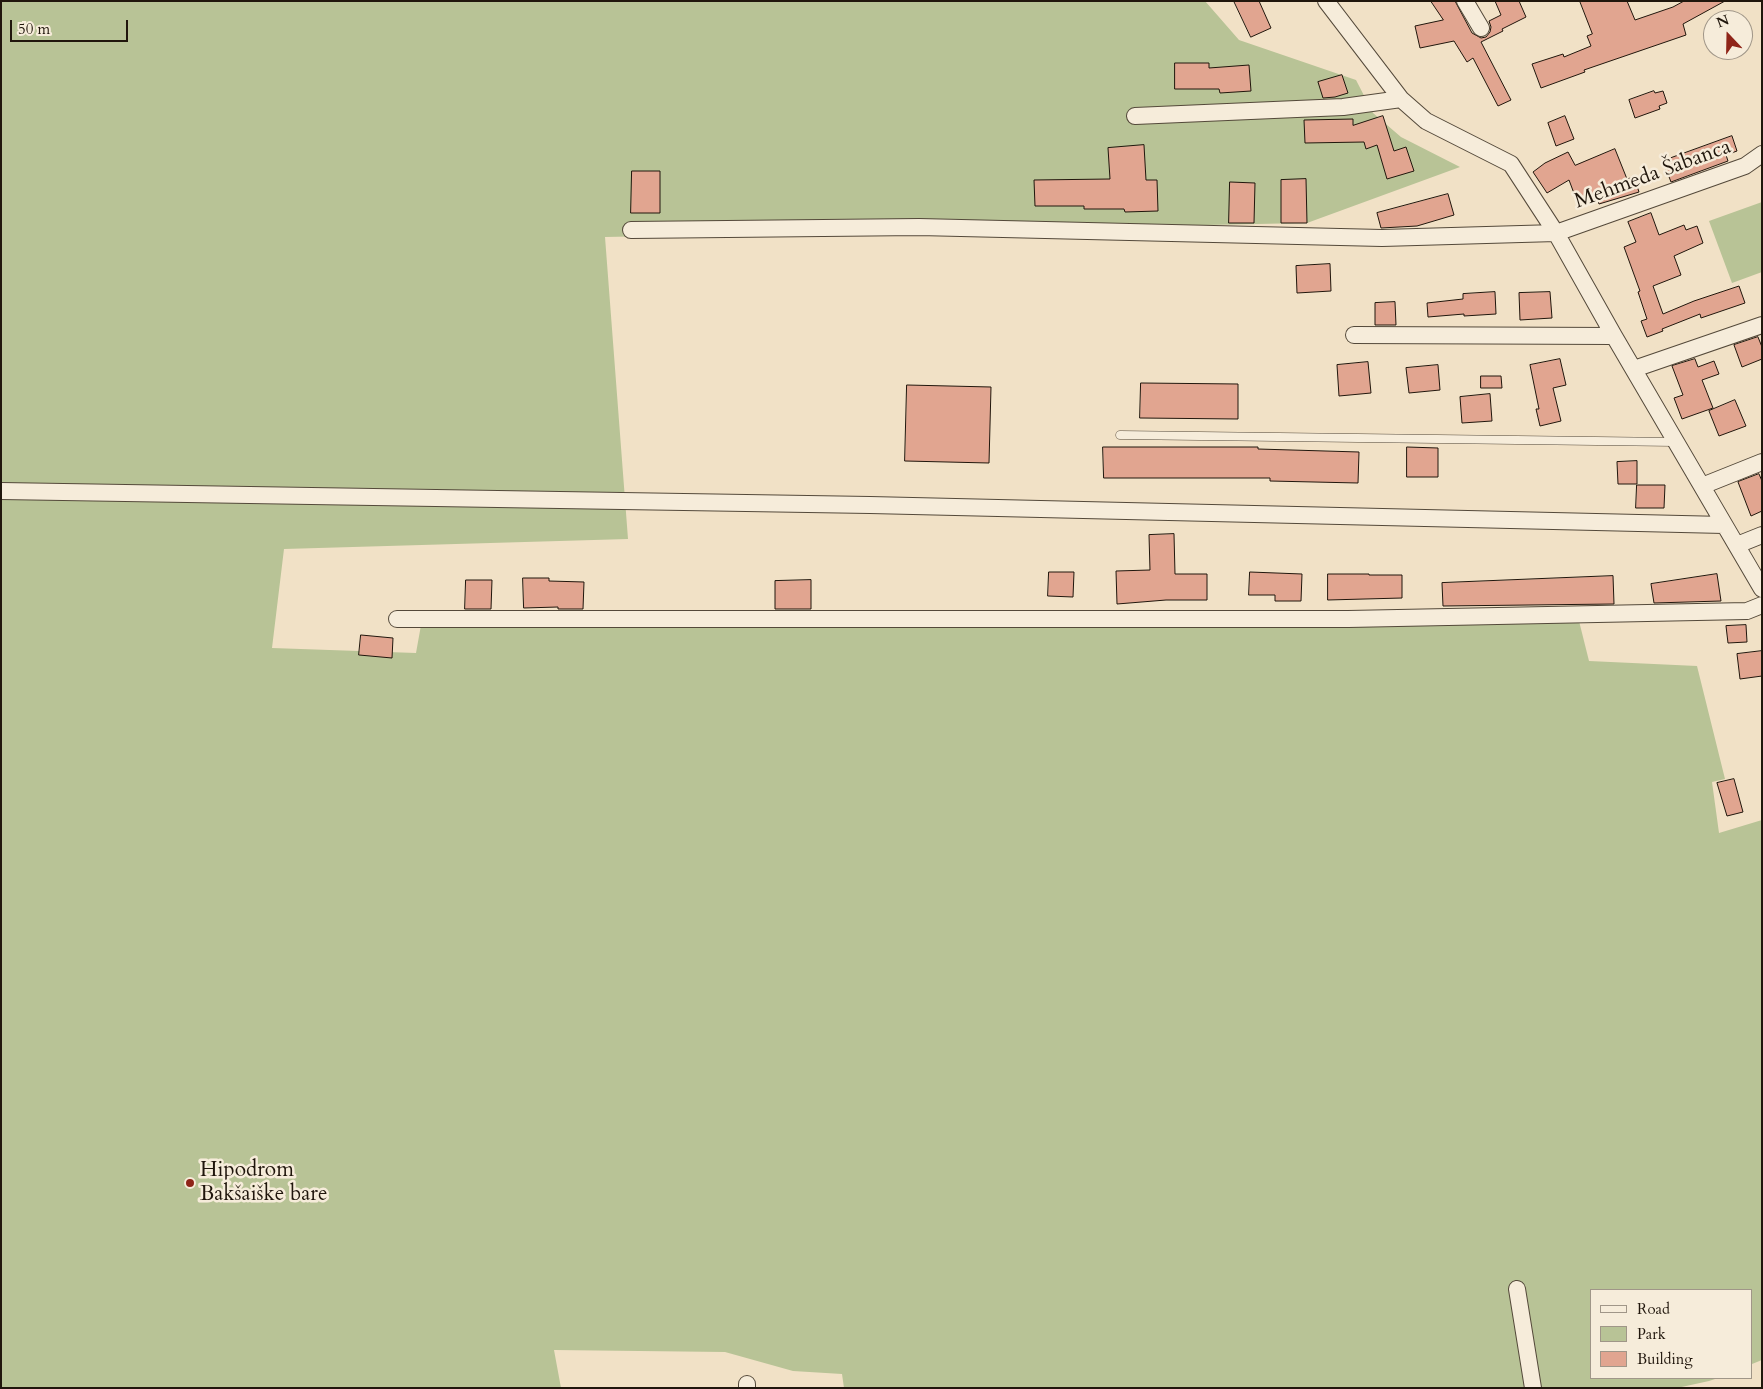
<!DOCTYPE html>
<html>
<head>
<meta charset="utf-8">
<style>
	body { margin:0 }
	#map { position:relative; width:1763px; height:1389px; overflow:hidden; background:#f1e1c6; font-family:Cardo,serif }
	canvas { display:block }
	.frame { position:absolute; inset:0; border:2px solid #20160c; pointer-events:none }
	.legend { position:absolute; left:1590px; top:1289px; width:162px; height:90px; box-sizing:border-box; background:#f6ecda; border:1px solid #a09688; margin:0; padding:6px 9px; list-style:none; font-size:15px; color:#20160c }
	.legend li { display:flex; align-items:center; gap:10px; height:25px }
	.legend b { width:25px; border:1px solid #a09688 }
	.north { position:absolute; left:1703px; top:10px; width:50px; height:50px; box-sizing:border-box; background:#f6ecda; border:1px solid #a09688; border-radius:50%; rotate:339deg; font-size:14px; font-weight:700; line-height:20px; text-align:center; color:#20160c }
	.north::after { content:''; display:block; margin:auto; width:18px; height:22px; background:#8f2418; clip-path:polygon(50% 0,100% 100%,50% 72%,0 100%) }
	.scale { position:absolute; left:10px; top:20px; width:118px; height:22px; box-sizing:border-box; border:2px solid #20160c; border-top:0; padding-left:6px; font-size:15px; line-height:18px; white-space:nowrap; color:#20160c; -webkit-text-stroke:4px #f6ecda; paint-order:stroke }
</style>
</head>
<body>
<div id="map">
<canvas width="1763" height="1389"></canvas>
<div class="frame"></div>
<ul class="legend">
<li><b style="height:6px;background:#f6ecda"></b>Road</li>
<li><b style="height:14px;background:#b8c396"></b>Park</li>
<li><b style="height:14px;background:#e1a590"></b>Building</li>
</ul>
<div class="north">N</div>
<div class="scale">50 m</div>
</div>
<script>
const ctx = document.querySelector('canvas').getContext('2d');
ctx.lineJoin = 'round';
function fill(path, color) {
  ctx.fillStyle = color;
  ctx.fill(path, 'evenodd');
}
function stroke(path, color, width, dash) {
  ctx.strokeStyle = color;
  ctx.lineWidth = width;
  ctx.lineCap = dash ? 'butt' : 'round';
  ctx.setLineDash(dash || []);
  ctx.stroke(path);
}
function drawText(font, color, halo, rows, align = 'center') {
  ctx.font = font + ' Cardo,serif';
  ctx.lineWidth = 5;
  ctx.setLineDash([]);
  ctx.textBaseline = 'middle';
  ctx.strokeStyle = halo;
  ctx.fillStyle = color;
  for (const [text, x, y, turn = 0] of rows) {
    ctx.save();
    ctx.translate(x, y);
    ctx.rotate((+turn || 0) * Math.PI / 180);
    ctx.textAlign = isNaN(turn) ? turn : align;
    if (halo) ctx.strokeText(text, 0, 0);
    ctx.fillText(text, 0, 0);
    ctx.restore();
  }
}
fill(new Path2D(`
	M1,1H1205L1239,40L1356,80L1373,113L1401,137L1460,167L1307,223L605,237L628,539L284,549L272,648L416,653L423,614L1579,621L1589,661L1697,666L1725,779L1712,782L1719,833L1762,820V1360L1752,1364V1290H1592V1378H1718L1709,1381L1677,1388H844L842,1374L793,1371L725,1352L554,1350L561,1388H1Z
	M1762,202V272L1732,283L1709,221Z`), '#b8c396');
const building = new Path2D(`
	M1234,1H1259L1271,28L1251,37Z
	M1431,1H1455L1472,33L1481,38L1486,37L1490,32L1491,27L1489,21L1501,15L1495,1H1519L1526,17L1502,29L1503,31L1481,42L1511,100L1498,106L1473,58L1467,62L1454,41L1420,48L1415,26L1443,20Z
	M1580,1H1627L1635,20L1673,7L1684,1H1725L1683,24L1686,35L1584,70L1585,72L1541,88L1532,64L1563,54L1564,57L1591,46L1587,36L1592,34Z
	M1175,63H1209V68L1249,65L1251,91L1220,93L1219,89H1175Z
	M1342,75L1348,93L1335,97L1323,98L1318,82Z
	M1654,91L1655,93L1663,91L1667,103L1659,106L1660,109L1635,118L1629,100Z
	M1383,116L1394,151L1406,147L1414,171L1387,179L1377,145L1366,149L1364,142L1305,143L1304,120L1353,119V125Z
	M1565,116L1574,139L1556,146L1548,123Z
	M1732,136L1737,151L1726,155L1728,161L1671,182L1663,161Z
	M1144,145L1146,180H1157L1158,211L1125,212L1124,209H1084V206H1035L1034,180L1110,179L1108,148Z
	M1615,149L1627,179L1634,177L1639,192L1599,204L1597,198L1578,204L1569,180L1547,193L1533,172L1545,163L1568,152L1575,165Z
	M632,171H660V213H631Z
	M1306,179L1307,223H1281V180Z
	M1230,182L1255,183L1254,223H1229Z
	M1448,194L1454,215L1417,226L1381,228L1377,213Z
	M1651,213L1659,235L1684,225L1686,230L1697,226L1703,243L1674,256L1681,275L1653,286L1663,314L1694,301L1739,286L1745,303L1701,318L1700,314L1662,329L1663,331L1647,337L1641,321L1647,319L1638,292L1640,291L1624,247L1636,242L1628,222Z
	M1330,264L1331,291L1297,293L1296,266Z
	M1495,292L1496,314L1464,316V314L1428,317L1427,303L1463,299V294Z
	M1550,292L1552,318L1520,320L1519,293Z
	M1395,302L1396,325H1375V303Z
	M1758,337L1762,347V359L1742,367L1734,345Z
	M1560,359L1566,385L1553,388L1561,421L1540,426L1536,409H1539L1530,365Z
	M1695,359L1698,367L1714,361L1719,374L1702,380L1713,408L1682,419L1674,398L1683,395L1672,366Z
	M1368,362L1371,393L1339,396L1337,365Z
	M1438,365L1440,390L1409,393L1406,368Z
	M1481,376H1501L1502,388H1481Z
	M1141,383L1238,384V419L1140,418Z
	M907,385L991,387L989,463L905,461Z
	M1490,394L1492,421L1462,423L1460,397Z
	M1735,400L1746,426L1719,436L1709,411Z
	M1103,447H1258V449L1359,452L1358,483L1270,481V478H1104Z
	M1407,447L1438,448V477H1407Z
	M1637,461V484H1618L1617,462Z
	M1759,474L1762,481V511L1751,516L1738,482Z
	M1637,485H1665L1664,508H1636Z
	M1174,534L1175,574H1207V600H1166L1117,604L1116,571L1150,570L1149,535Z
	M1049,572H1074L1073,597L1048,596Z
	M1250,572L1302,574L1301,601H1275V595H1249Z
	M1328,574H1369V575H1402V598L1328,600Z
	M1717,574L1721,601L1654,603L1651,584Z
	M1613,576L1614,604L1443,606L1442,583Z
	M523,578H549V581L584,582L583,609H558V607L524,608Z
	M466,580H492L491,609H465Z
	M811,580V609H775V581Z
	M1746,625L1747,642L1728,643L1726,626Z
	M361,635L393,638L392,658L359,655Z
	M1762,651V676L1740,679L1737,654Z
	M1734,779L1743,812L1727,816L1717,783Z`);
fill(building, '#e1a590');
stroke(building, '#20160c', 1);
const lane = new Path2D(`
	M1120,435L1675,442`);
const street = new Path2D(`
	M1326,1L1401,99L1426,121L1511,164L1556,233L1614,336L1762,589
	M1465,1L1481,28
	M1135,116L1343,107L1401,99
	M631,230L919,227L1382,238L1556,233L1745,166L1762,154
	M1354,335L1614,336
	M1634,369L1762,325
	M1702,486L1762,462
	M1,491L870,505L1724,525
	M1737,545L1762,535
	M397,619H1348L1747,611L1762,605
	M1517,1289L1533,1388
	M747,1384V1388`);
stroke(lane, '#54493a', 9);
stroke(street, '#54493a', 18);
stroke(lane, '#f6ecda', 8);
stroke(street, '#f6ecda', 16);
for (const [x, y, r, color] of [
	[190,1183,5,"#8f2418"]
]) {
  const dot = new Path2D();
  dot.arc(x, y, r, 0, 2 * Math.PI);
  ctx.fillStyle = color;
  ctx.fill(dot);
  stroke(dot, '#f6ecda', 2);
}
drawText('21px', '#20160c', '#f6ecda', [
	["Mehmeda Šabanca",1653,175,-20]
]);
drawText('21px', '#20160c', '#f6ecda', [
	["Hipodrom",200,1171],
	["Bakšaiške bare",200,1195]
], 'left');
</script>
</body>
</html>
